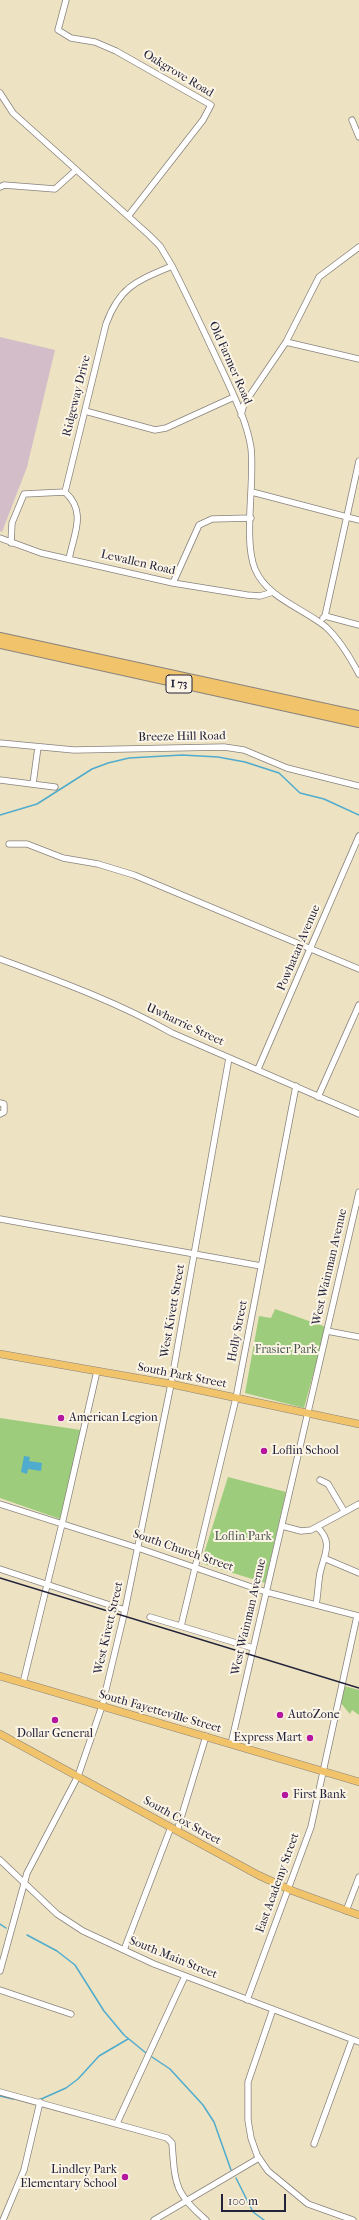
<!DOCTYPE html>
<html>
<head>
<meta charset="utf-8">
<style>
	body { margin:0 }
	#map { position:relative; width:359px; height:2220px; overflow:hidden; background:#ede2c1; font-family:"IM FELL French Canon",serif }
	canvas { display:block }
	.scale { position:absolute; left:221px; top:2194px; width:65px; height:18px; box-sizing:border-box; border:2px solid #22223b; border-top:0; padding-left:5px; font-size:12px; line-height:14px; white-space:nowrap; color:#22223b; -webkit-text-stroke:3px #fcf5e5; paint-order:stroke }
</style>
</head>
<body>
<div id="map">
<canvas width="359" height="2220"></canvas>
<div class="scale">100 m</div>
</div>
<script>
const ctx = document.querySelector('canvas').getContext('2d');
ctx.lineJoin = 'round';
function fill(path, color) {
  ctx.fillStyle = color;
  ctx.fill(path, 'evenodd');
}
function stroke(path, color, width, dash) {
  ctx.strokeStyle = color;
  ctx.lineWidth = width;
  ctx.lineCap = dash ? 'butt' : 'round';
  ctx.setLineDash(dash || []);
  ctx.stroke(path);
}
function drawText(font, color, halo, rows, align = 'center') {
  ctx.font = font + ' "IM FELL French Canon",serif';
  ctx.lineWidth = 4;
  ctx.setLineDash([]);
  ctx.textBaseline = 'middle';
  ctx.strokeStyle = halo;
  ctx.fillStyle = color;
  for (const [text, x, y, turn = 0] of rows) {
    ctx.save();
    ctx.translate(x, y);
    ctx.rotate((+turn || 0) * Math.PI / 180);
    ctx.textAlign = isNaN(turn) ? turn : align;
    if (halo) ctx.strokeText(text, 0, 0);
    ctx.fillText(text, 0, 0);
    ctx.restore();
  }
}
fill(new Path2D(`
	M0,337L55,350L27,467L2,532L0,531Z`), '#d2bdc8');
fill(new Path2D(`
	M275,1309L326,1327L304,1408L245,1393L259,1316L271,1318Z
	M0,1418L81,1430L60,1519L0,1498Z
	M228,1477L286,1492L265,1583L201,1563Z
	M344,1686L359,1690V1715L352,1710L350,1714L340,1702Z`), '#9dcd7c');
fill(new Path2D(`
	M24,1456L30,1457L29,1461L42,1463L41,1471L28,1469L27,1474L21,1472Z`), '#50acce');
stroke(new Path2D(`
	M0,815L37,804L92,769L108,763L129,758L182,755L218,757L245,762L279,773L300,793L324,799L359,815
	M0,1924L6,1928
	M27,1935L57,1951L75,1965L104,2011L124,2035L146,2053
	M152,2057L170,2069L203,2105L214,2122L231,2170
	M0,2096L13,2099
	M39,2100L66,2088L78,2079L99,2056L128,2039
	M236,2178L253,2212L264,2220`), '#50acce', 1.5);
const minor = new Path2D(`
	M66,0L58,30L71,38L95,42L116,51L211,105L203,120L129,215
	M0,93L13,113L149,235L160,246L172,266C190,301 206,336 223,372C234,396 247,422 251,448C255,482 243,540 255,569C267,598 303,608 326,627C340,640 350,657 359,674
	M352,120L359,137
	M0,187L4,185L55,189L76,170
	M286,342L359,359
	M85,411L155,430L166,428L234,397
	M241,415L244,404L286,342L319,277L359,247
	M252,492L359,520
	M0,538L41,553L173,583L247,595L260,596L273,592
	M11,543L12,523L24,494L65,492
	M69,559C74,533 87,512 65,492L106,324C120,286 137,281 172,266
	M173,583L199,525L212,519L251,518
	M325,616L359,461
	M323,618L325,616L359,625
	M0,743L74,750L224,747L244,750L287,768L359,786
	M0,780L55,787
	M33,784L38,747
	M9,844H27L63,858L98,864L134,875L359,969
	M0,959C59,981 117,1002 172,1033L359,1114
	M258,1069L359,836
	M318,1097L359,1005
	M0,1103L4,1104V1112L0,1114
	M0,1219L261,1266
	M327,1331L359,1337
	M320,1480L328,1484L344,1511
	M0,1504L138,1548L266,1592L359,1616
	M282,1526L301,1531L311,1530L359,1504
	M326,1559L359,1573
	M0,1569L125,1610
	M316,1605C318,1594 318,1584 320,1573C324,1555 334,1542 317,1527
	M150,1617L253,1648
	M181,1626L236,1398L296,1086
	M23,1683L62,1524L97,1371
	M231,1744L359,1192
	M177,1831L206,1736
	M0,1860L57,1914L83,1931L154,1964L359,2042
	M346,1911L359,1877
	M124,1950L171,1827
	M0,1971L27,1873L78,1776L102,1706L125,1610L171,1384L229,1058
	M0,1990L71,2014
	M247,2000L311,1827L357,1616
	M273,2009L248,2082V2120L251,2138L257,2155L268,2171L308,2204L353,2220
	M0,2092L167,2138L172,2143C175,2183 174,2193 206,2220
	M117,2123L185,1976
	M314,2144L352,2040
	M3,2220L24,2170L40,2102
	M154,2220L259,2158`);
const major = new Path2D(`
	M0,1354L171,1384L359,1424
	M0,1676L359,1782
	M0,1734L258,1875L293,1891L359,1915`);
const highway = new Path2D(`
	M0,637L359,715
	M0,644L359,723`);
stroke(minor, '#88827e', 7);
stroke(major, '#88827e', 8);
stroke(highway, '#88827e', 10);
stroke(minor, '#fff', 5.5);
stroke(major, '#f1c36a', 7);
stroke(highway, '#f1c36a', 8);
stroke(new Path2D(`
	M0,1578L359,1688`), '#22223b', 1.5);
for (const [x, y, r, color] of [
	[61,1418,4,"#b5179e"],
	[264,1451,4,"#b5179e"],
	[280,1715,4,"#b5179e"],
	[55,1720,4,"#b5179e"],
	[310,1738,4,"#b5179e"],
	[285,1795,4,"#b5179e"],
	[125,2177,4,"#b5179e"]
]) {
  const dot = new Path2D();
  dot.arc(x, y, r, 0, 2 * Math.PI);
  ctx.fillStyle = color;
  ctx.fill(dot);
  stroke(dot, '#fcf5e5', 1.5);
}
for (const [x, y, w] of [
	[179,684,26]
]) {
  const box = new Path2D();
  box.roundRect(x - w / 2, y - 9, w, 18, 3);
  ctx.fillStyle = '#fcf5e5';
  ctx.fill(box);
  stroke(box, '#22223b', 1);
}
drawText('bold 11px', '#22223b', null, [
	["I 73",179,684]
]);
drawText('12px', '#22223b', '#fcf5e5', [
	["Oakgrove Road",178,74,31],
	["Old Farmer Road",230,363,66],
	["Ridgeway Drive",77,396,-76],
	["Lewallen Road",138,563,13],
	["Breeze Hill Road",182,737,-1],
	["Powhatan Avenue",299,948,-67],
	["Uwharrie Street",185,1025,25],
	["West Wainman Avenue",330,1267,-77],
	["West Kivett Street",173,1311,-80],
	["Holly Street",238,1331,-79],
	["South Park Street",182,1376,11],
	["South Church Street",183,1551,19],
	["West Wainman Avenue",249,1617,-77],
	["West Kivett Street",109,1628,-77],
	["South Fayetteville Street",160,1712,16],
	["South Cox Street",182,1821,29],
	["East Academy Street",278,1883,-70],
	["South Main Street",173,1958,22]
]);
drawText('12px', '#47554e', '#fcf5e5', [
	["Frasier Park",286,1350],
	["Loflin Park",243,1537]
]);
drawText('12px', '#22223b', '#fcf5e5', [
	["American Legion",69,1418],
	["Loflin School",272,1451],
	["AutoZone",288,1715],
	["Dollar General",55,1734,"center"],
	["Express Mart",302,1738,"right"],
	["First Bank",293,1795],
	["Lindley Park",117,2170,"right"],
	["Elementary School",117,2184,"right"]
], 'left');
</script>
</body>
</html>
